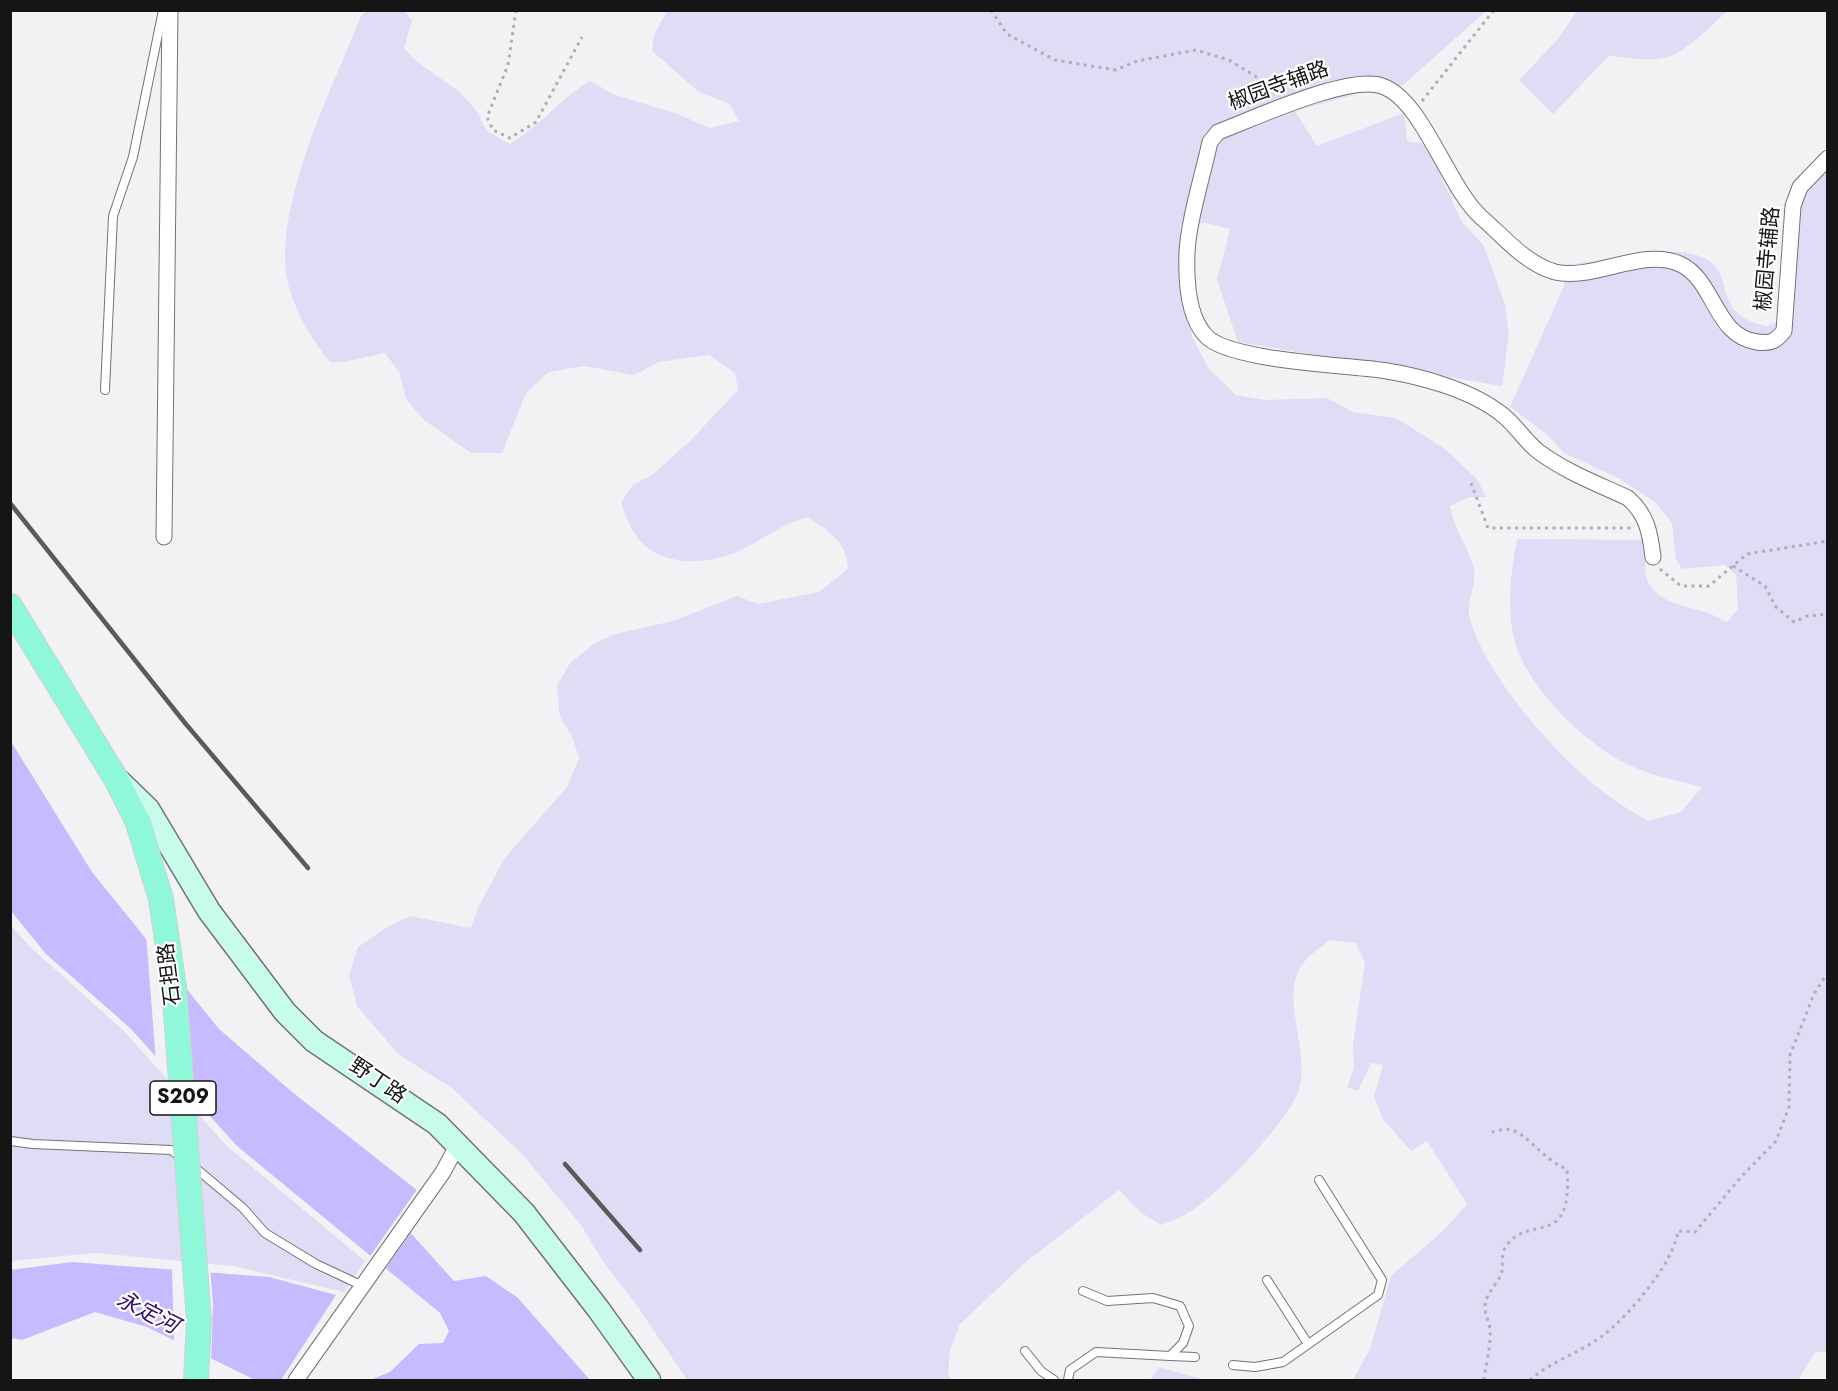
<!DOCTYPE html>
<html>
<head>
<meta charset="utf-8">
<style>
	body { margin:0 }
	#map { position:relative; width:1838px; height:1391px; overflow:hidden; background:#f2f2f5; font-family:Jost,sans-serif }
	canvas { display:block }
	.frame { position:absolute; inset:0; border:12px solid #151516; pointer-events:none }
</style>
</head>
<body>
<div id="map">
<canvas width="1838" height="1391"></canvas>
<div class="frame"></div>
</div>
<script>
const ctx = document.querySelector('canvas').getContext('2d');
ctx.lineJoin = 'round';
function fill(path, color) {
  ctx.fillStyle = color;
  ctx.fill(path, 'evenodd');
}
function stroke(path, color, width, dash) {
  ctx.strokeStyle = color;
  ctx.lineWidth = width;
  ctx.lineCap = dash ? 'butt' : 'round';
  ctx.setLineDash(dash || []);
  ctx.stroke(path);
}
function drawText(font, color, halo, rows, align = 'center') {
  ctx.font = font + ' Jost,"Noto Sans SC",sans-serif';
  ctx.lineWidth = 4.5;
  ctx.setLineDash([]);
  ctx.textBaseline = 'middle';
  ctx.strokeStyle = halo;
  ctx.fillStyle = color;
  for (const [text, x, y, turn = 0] of rows) {
    ctx.save();
    ctx.translate(x, y);
    ctx.rotate((+turn || 0) * Math.PI / 180);
    ctx.textAlign = isNaN(turn) ? turn : align;
    if (halo) ctx.strokeText(text, 0, 0);
    ctx.fillText(text, 0, 0);
    ctx.restore();
  }
}
fill(new Path2D(`
	M367,11H405L412,21L404,48L416,61L461,93L476,110L487,131L510,144C540,126 561,98 590,81L615,95L678,114L709,128L739,121L730,104L699,92L652,51L654,35L667,11H1486L1402,86L1360,93L1295,111L1317,146L1404,113L1407,141L1426,144L1462,222L1483,244L1505,304L1509,333L1502,386L1238,342L1217,280L1230,229L1206,223L1180,225L1192,337L1209,369L1236,395L1265,400L1327,398L1353,412L1396,418L1445,449L1477,479L1486,497H1470L1450,506C1454,530 1467,544 1473,565C1479,581 1465,603 1470,619C1486,678 1563,764 1613,799C1624,807 1637,814 1648,821L1681,812L1702,787C1680,781 1657,777 1636,768C1590,750 1522,684 1513,634C1507,601 1511,571 1517,539L1652,540C1649,549 1645,559 1645,568C1646,600 1681,605 1705,612C1712,614 1720,619 1727,622L1738,609L1736,575L1725,565L1682,569L1676,559L1672,523L1655,502L1620,479L1564,453L1549,436L1510,407L1564,286L1569,264C1604,263 1673,243 1702,257C1739,273 1708,314 1767,326L1776,322L1780,314L1797,201L1827,162V1352H1815L1798,1380H1353L1370,1349L1391,1276L1445,1229L1467,1204L1427,1141L1411,1151L1382,1118L1374,1096L1383,1065L1371,1063L1358,1091L1347,1087L1354,1068L1353,1044L1365,963L1356,943L1330,940C1322,946 1312,953 1305,961C1277,992 1311,1050 1299,1090C1288,1122 1216,1198 1186,1214C1178,1219 1169,1222 1161,1225L1140,1212L1119,1190L1027,1261L960,1324L950,1350L948,1375L953,1380H687L636,1304L604,1263L581,1225L523,1155L452,1088L398,1054L357,1006L349,975L358,947L387,927L410,916L471,928L478,908L504,859L567,787L579,758L572,736L560,717L557,686L570,663L594,644L615,634L673,621L737,596L758,604L819,592L848,569C847,542 829,531 807,517C782,524 764,539 741,550C712,564 667,568 642,543C631,532 626,517 621,502L633,485L652,475L691,440L738,390L735,373L709,355L659,362L634,375L584,366L549,372L526,393L502,453H471L424,420L406,399L399,372L385,353L344,362H330C313,342 298,316 290,291C267,216 333,87 361,16Z
	M1577,11L1725,10L1726,12C1713,25 1688,49 1671,56C1652,63 1628,57 1609,56L1553,114L1519,80L1558,39Z
	M10,924L29,946L124,1031L227,1146L365,1261L344,1292L233,1266L96,1253L11,1261Z
	M1159,1367L1201,1379L1203,1380H1150Z`), '#dfdcf5');
fill(new Path2D(`
	M10,740L92,872L219,1029L291,1091L418,1191L399,1220L454,1281L486,1276L518,1298L590,1380H370L390,1372L419,1344L443,1343L449,1331L440,1313L237,1146L130,1028L46,954L11,911Z
	M72,1262L269,1277L336,1295L281,1380H255L147,1327L95,1312L22,1340L11,1338L10,1270Z`), '#c6bbfe');
fill(new Path2D(`
	M146,934L186,984L196,1107L156,1062Z
	M418,1188L421,1193L402,1220L412,1231L384,1271L368,1259Z
	M172,1265L210,1268L213,1304L211,1362L174,1343Z`), '#f2f2f5');
const service = new Path2D(`
	M105,390L113,216L133,157L163,10
	M10,1141L33,1144L171,1150L182,1158
	M192,1165L243,1208L265,1233L316,1264L363,1286
	M1267,1280L1308,1344
	M1025,1351L1041,1371L1054,1380
	M1170,1356L1195,1357
	M1233,1365L1255,1367L1283,1362L1378,1295L1382,1280L1319,1180
	M1068,1380L1070,1370L1096,1352L1170,1356L1183,1343L1189,1326L1180,1306L1153,1298L1107,1301L1083,1291`);
const minor = new Path2D(`
	M164,537L170,10
	M1653,557C1650,532 1647,515 1628,498C1598,484 1566,472 1539,452C1526,442 1517,427 1504,416C1487,402 1465,392 1444,385C1426,379 1406,374 1387,371C1350,365 1228,361 1206,336C1187,316 1186,279 1187,253C1188,223 1203,174 1210,142L1218,132C1253,119 1349,74 1382,86C1423,100 1447,187 1482,218C1504,237 1526,264 1555,272C1593,281 1644,247 1680,264C1715,280 1714,336 1757,342C1771,344 1776,341 1784,331L1793,206L1800,187L1828,158
	M296,1380L443,1172L457,1146`);
const secondary = new Path2D(`
	M117,779L148,809L209,911L285,1012L314,1041L437,1124L524,1213L599,1310L649,1380`);
const primary = new Path2D(`
	M10,606L115,777L137,820`);
stroke(service, '#737376', 10);
stroke(minor, '#737376', 17);
stroke(secondary, '#737376', 25);
stroke(primary, '#d0d0d0', 26);
stroke(new Path2D(`
	M516,10L508,65L487,117L493,130L510,138L536,122L582,37
	M991,10L1007,34L1055,60L1116,70L1137,61L1196,50L1229,60L1263,81L1293,86
	M1422,101L1494,10
	M1471,483L1488,528H1633
	M1733,566L1765,586L1776,607L1794,622L1807,616L1828,614
	M1660,569L1681,586H1709L1747,554L1828,541
	M1484,1380C1486,1364 1491,1346 1490,1330C1490,1323 1485,1315 1485,1308C1485,1292 1499,1284 1502,1271C1503,1264 1501,1255 1505,1248C1528,1211 1573,1253 1567,1169C1544,1161 1527,1133 1511,1130C1506,1128 1497,1131 1492,1132
	M1530,1380C1550,1362 1579,1353 1601,1337C1627,1318 1674,1263 1678,1231L1695,1232L1741,1177L1776,1141L1789,1107L1790,1055L1814,994L1828,972`), '#afafb1', 3, [3, 4.5]);
stroke(service, '#fff', 8);
stroke(minor, '#fff', 15);
stroke(secondary, '#c7fbec', 22);
stroke(primary, '#8ff8d9', 24);
stroke(new Path2D(`
	M10,503L185,723L308,868
	M565,1164L640,1250`), '#5a5a5b', 4.5);
const primaryBridge = new Path2D(`
	M137,820L161,899L174,987L199,1320L196,1380`);
stroke(primaryBridge, '#d0d0d0', 26, []);
stroke(primaryBridge, '#8ff8d9', 24);
for (const [x, y, w] of [
	[183,1098,66]
]) {
  const box = new Path2D();
  box.roundRect(x - w / 2, y - 17, w, 34, 4.5);
  ctx.fillStyle = '#fff';
  ctx.fill(box);
  stroke(box, '#151516', 1.5);
}
drawText('bold 20px', '#151516', null, [
	["S209",183,1098]
]);
drawText('21px', '#151516', '#fff', [
	["椒园寺辅路",1279,87,-20],
	["椒园寺辅路",1769,259,-85],
	["石担路",171,974,-97],
	["野丁路",377,1082,34]
]);
drawText('italic 22px', '#330f6e', '#fff', [
	["永定河",147,1314,27]
]);
</script>
</body>
</html>
